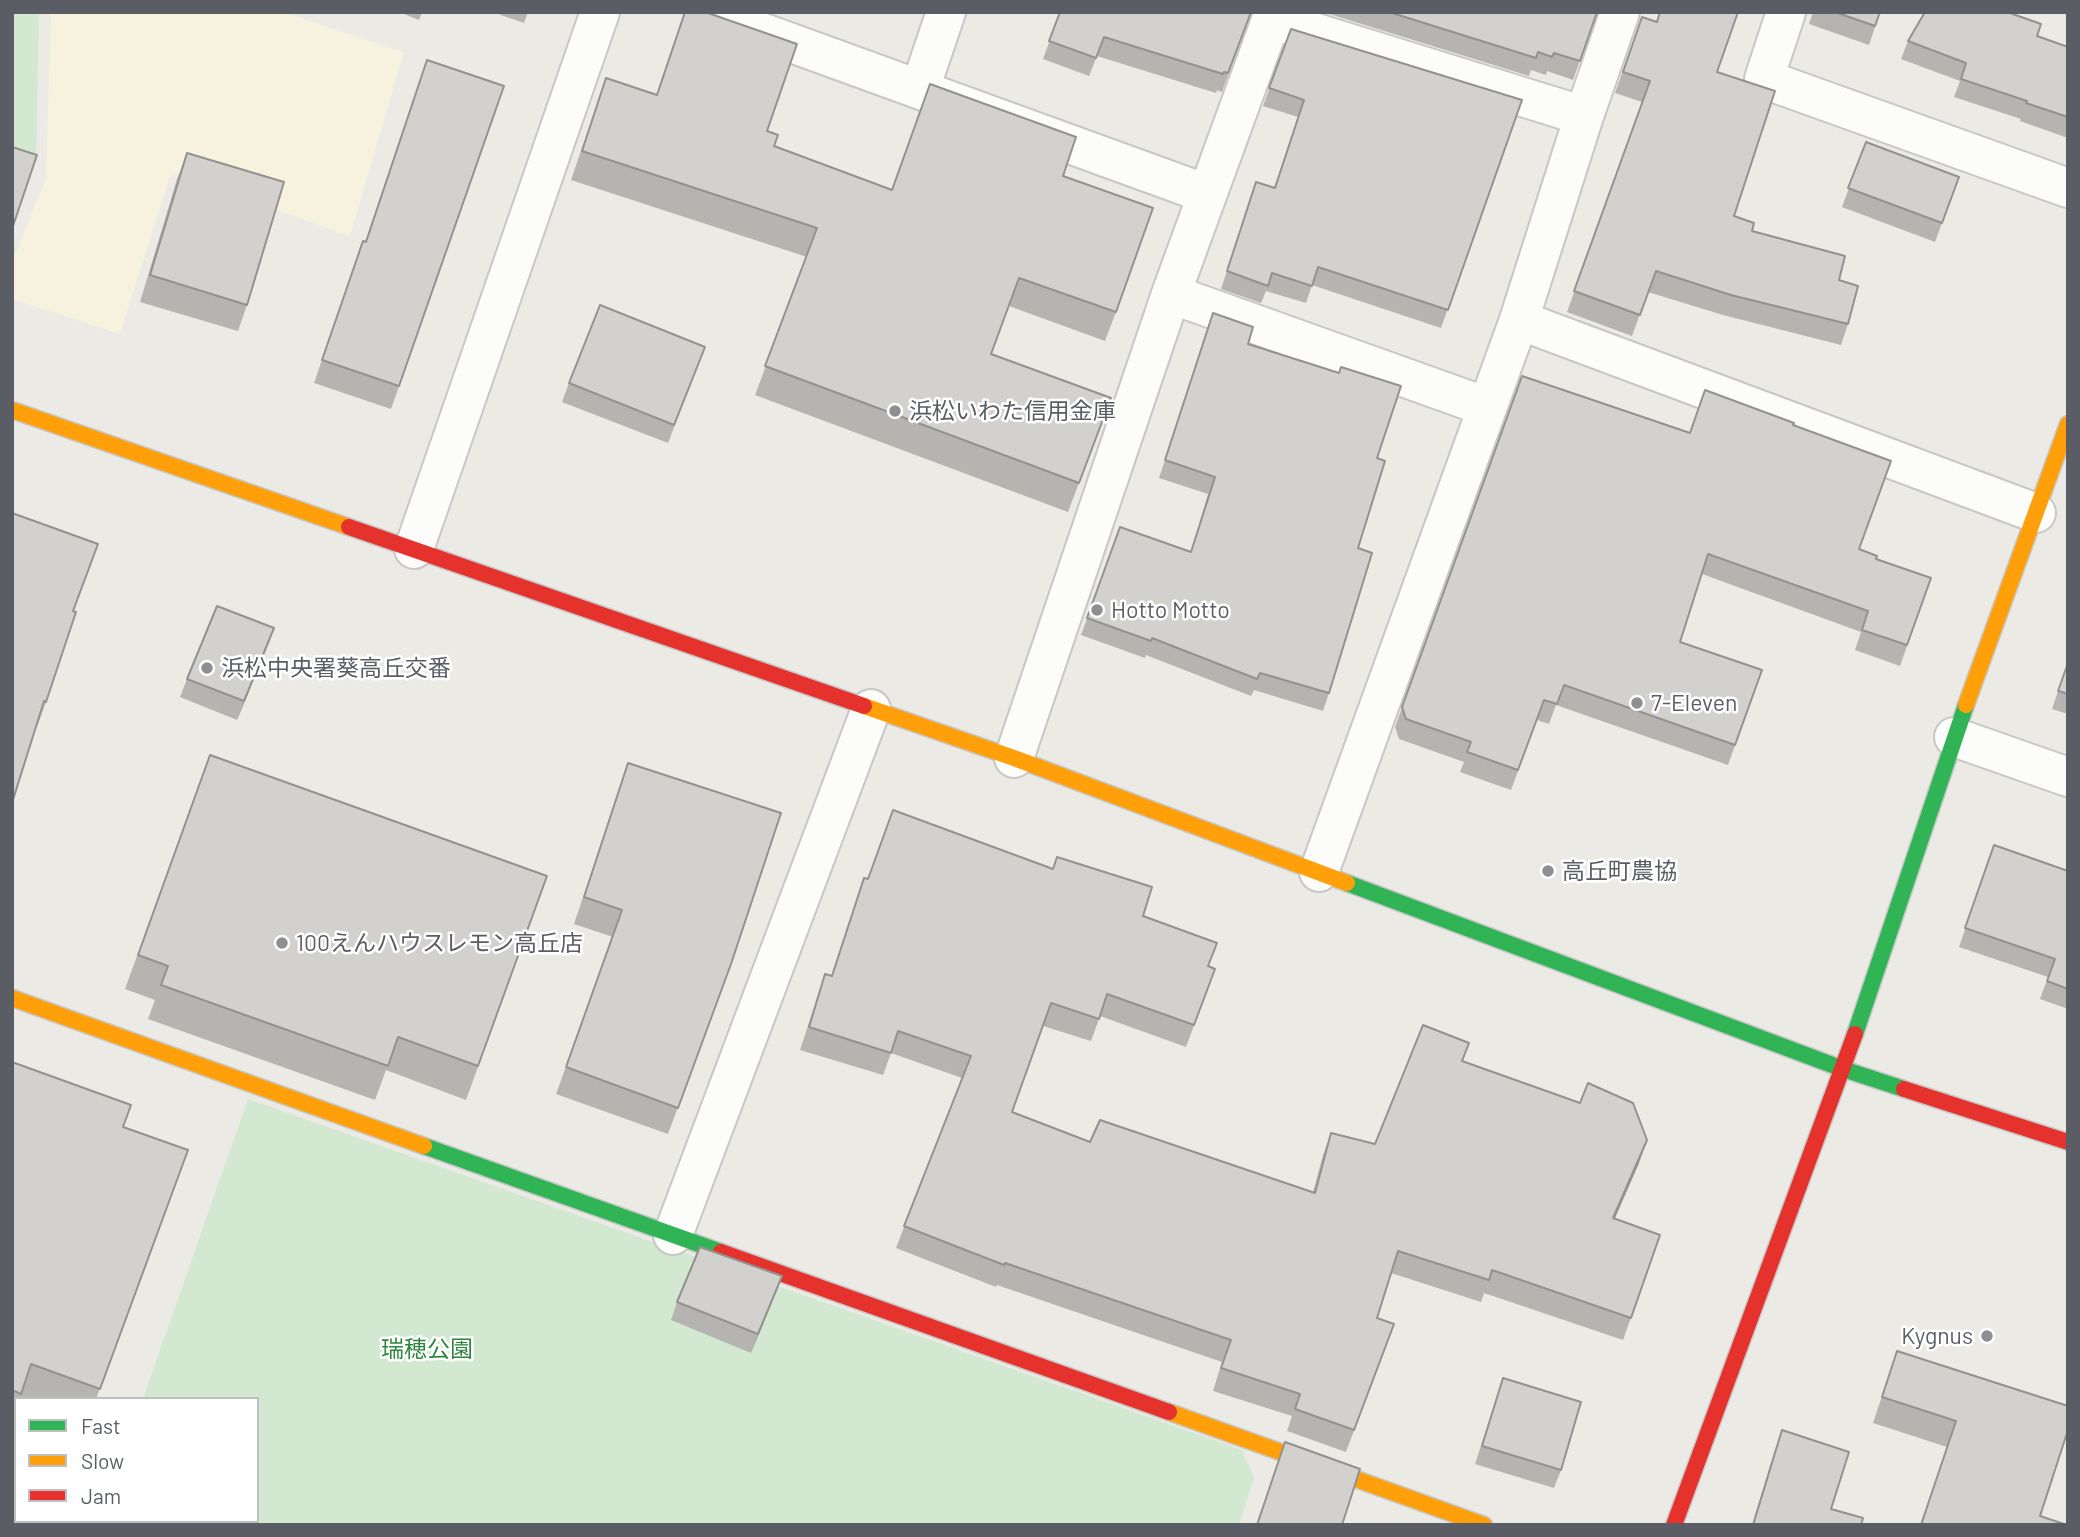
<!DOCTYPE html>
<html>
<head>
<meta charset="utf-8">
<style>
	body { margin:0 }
	#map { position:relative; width:2080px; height:1537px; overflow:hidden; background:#ebeae5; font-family:Barlow,sans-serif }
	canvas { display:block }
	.frame { position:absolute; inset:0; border:14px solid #5a5e64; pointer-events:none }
	.legend { position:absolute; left:14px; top:1397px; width:245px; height:126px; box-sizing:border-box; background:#fff; border:2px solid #bdbfc1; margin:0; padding:9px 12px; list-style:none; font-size:21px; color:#5a5e64 }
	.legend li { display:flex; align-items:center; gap:14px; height:35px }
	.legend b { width:35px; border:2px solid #bdbfc1 }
</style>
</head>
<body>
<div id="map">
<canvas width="2080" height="1537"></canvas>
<div class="frame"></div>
<ul class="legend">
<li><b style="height:9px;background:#30b455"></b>Fast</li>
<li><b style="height:9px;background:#ff9f0a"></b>Slow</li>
<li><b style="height:9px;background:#e5322d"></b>Jam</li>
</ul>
</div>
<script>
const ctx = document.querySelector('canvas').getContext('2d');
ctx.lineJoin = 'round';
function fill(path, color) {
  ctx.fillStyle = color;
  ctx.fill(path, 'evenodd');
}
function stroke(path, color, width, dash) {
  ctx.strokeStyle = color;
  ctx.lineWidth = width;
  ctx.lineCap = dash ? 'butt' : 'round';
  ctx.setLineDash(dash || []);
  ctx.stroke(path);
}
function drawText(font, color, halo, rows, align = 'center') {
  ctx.font = font + ' Barlow,"Noto Sans JP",sans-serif';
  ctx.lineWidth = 5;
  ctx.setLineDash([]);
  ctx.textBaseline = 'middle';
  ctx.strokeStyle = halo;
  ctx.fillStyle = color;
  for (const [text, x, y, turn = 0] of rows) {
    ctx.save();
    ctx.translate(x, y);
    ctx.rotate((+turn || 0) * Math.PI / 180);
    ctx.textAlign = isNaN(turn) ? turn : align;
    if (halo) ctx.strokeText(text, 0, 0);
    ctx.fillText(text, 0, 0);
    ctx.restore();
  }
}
fill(new Path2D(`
	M51,12H282L404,52L350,236L171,173L120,334L12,299V262L46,178Z`), '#f6f2dd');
fill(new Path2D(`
	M12,12H39L36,163L12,158Z
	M248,1099L1242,1450L1254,1478L1239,1525H99L100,1521H257V1399H143Z`), '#d2e8d1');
const street = new Path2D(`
	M706,12L1207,194
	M1786,12L1764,79L2068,188
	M1271,19L1584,116L1519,320L2036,513
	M920,89L946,12
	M1584,116L1620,12
	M1171,294L1487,407
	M414,549L600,12
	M1954,737L2068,777
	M1014,758L1171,294L1274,12
	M1319,872L1519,320
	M673,1235L871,709`);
const fast = new Path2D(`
	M1347,883L1843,1069L1904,1089
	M1855,1034L1966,705
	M424,1146L721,1252`);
const slow = new Path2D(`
	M12,410L349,527
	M1966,705L2068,424
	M864,706L1014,758L1347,883
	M12,998L424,1146
	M1169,1412L1484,1525`);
const jam = new Path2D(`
	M349,527L864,706
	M1904,1089L2068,1142
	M721,1252L1169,1412
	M1674,1525L1855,1034`);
stroke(street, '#c7c7c6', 42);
stroke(fast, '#c7c8c7', 19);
stroke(slow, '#c7c8c7', 19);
stroke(jam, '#c7c8c7', 19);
stroke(street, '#fcfcfb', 38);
stroke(fast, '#30b455', 16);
stroke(slow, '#ff9f0a', 16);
stroke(jam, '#e5322d', 16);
fill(new Path2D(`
	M399,12H422L419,20Z
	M492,12H528L524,23Z
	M685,12L767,131L774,146L892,190L1063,176L1116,312L1105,341L1009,306L991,354L1111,398L1068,512L755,395L807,257L571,180L606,78L656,95Z
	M1060,12H1251L1222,92L1217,90L1216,93L1097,56L1089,76L1043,59Z
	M1323,12H1597L1573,80L1547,71L1546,75L1531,70L1529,76Z
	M1813,12H1880L1869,45L1809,24Z
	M1642,17L1717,72L1734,216L1752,231L1839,280L1848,324L1841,345L1723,315L1648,292L1632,336L1567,312L1642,102L1615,93Z
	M1291,29L1522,100L1441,328L1312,285L1306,303L1266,291L1261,303L1221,289L1256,182L1274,188L1298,117L1263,106Z
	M2037,36L2068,47V138L2020,121L2021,119L1954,97L1960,81L1901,59L1908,41Z
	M427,60L504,86L391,409L314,383L355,264L365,242Z
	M1866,142L1959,177L1935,242L1842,207Z
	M187,153L247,305L238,331L140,302L177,179Z
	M1213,313L1377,458L1329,693L1323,711L1254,690L1251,696L1146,655L1145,658L1081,635L1120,527L1191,552L1208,494L1159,478Z
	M698,366L668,443L562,402L569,383Z
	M1522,376L1690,433L1793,425L1859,549L1876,559L1931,578L1900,666L1855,650L1861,632L1702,574L1680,642L1762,670L1728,765L1556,705L1549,724L1537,720L1511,790L1460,772L1464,762L1399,739L1395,727Z
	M73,611L46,702L37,727H36Z
	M267,647L237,720L180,697L187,679Z
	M2068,662V714L2052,709Z
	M210,755L547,876L466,1100L386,1070L375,1100L148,1019L155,1000L125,989Z
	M628,763L731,964L668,1134L556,1094L613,937L574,924Z
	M1994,845L2068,871V1009L2040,999L2048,977L1959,947Z
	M864,878L1143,916L1209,966L1215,969L1186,1047L1100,1016L1091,1041L1043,1026L1012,1112L1090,1142L1313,1192L1323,1155L1331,1133L1375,1144L1469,1043L1463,1061L1639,1163L1614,1219L1660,1235L1623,1340L1484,1293L1481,1302L1391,1273L1377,1318L1394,1324L1346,1452L1287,1431L1292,1416L1213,1391L1222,1362L997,1285L996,1287L896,1248L962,1078L891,1053L883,1075L800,1050L825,974L831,976Z
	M12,1062L123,1127L188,1150L96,1399H16V1407L12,1417Z
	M782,1276L751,1353L671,1320L677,1302Z
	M1897,1351L2040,1516L2067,1525H1920L1947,1447L1873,1423Z
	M1503,1378L1561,1470L1554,1488L1475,1464Z
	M1782,1430L1831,1509L1861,1525H1752L1773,1456Z
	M1285,1442L1342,1525H1256Z`), '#b5b4b1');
fill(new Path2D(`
	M274,628L267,647L237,720L244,701Z
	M1647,1140L1639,1163L1605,1241L1613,1218Z
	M782,1276L775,1294L751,1353L758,1334Z`), '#939290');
const building = new Path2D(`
	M685,12H705L797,44L767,131L778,135L774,146L892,190L930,84L1076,137L1063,176L1153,208L1116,312L1019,278L991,354L1111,398L1079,483L765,366L817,228L582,151L606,78L657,95Z
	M1060,12H1251L1228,73L1224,72L1223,74L1104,37L1096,58L1049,41Z
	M1389,12H1597L1580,61L1554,53L1552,57L1538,52L1536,58Z
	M1660,12H1738L1717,72L1775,91L1734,216L1754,223L1752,231L1845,256L1839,280L1858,286L1848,324L1731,295L1656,271L1640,315L1574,291L1650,81L1623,72L1642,17L1657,22Z
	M1835,12H1880L1875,26Z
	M1925,12H2007L2041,24L2037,36L2068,47V117L2026,103L2027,101L1961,79L1966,63L1908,41Z
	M1291,29L1522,100L1448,310L1318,267L1312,286L1272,273L1268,286L1227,271L1256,182L1275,188L1304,100L1269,88Z
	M427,60L504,86L399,386L322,360L363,241L366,242Z
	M1866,142L1959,177L1942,223L1848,188Z
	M12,147L37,155L12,229Z
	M187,153L284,182L247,305L150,275Z
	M600,305L705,347L674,425L569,383Z
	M1213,313L1253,327L1248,344L1339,373L1341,367L1401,386L1377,458L1385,461L1358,548L1372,553L1329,693L1260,673L1257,679L1152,638L1151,641L1087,618L1120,527L1191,552L1215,477L1165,460Z
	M1522,376L1690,433L1705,390L1794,423L1793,425L1891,461L1859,549L1877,556L1876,559L1931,578L1907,645L1862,630L1868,611L1708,554L1680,642L1762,670L1735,745L1564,685L1557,704L1544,700L1518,770L1467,752L1471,742L1406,719L1402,707Z
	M12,513L98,544L73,611L76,612L46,702L44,701L12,803Z
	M217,606L274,628L244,701L187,679Z
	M2068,663V694L2058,691Z
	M210,755L547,876L478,1066L398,1037L388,1066L161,985L168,966L138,955Z
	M628,763L781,813L731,964L678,1108L566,1067L622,910L584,897Z
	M893,810L1053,869L1057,857L1152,887L1143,916L1217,943L1208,966L1215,969L1194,1025L1107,994L1099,1019L1051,1003L1012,1112L1090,1142L1100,1120L1315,1193L1331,1133L1375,1144L1423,1025L1469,1043L1462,1061L1580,1103L1588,1083L1633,1103L1647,1140L1613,1218L1660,1235L1631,1318L1492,1270L1489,1280L1398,1251L1377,1318L1394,1324L1354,1430L1295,1409L1300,1394L1221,1368L1231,1340L1005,1263L1004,1265L904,1226L971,1056L898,1031L891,1053L809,1027L825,974L832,976L864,878L868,879Z
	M1994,845L2068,871V989L2047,981L2055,959L1965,928Z
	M12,1062L131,1105L123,1127L188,1150L100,1389L31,1364L21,1394L12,1390Z
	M700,1247L782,1276L758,1334L677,1302Z
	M1897,1351L2068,1406V1430L2040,1516L2067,1525H1921L1956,1421L1882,1397Z
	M1503,1378L1581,1402L1561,1470L1482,1446Z
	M1782,1430L1849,1452L1831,1509L1863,1518L1861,1525H1753Z
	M1285,1442L1360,1469L1342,1525H1257Z`);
fill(building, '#d2d1ce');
stroke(building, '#939290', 2);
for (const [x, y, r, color] of [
	[895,411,7,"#8d8f91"],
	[1097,610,7,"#8d8f91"],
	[207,668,7,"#8d8f91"],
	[1637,703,7,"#8d8f91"],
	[1548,871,7,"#8d8f91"],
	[282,943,7,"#8d8f91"],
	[1987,1336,7,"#8d8f91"]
]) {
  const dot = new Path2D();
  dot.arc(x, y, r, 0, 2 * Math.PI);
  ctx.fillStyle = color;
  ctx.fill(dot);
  stroke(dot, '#fff', 2.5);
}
drawText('23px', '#5a5e64', '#fff', [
	["浜松いわた信用金庫",909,411],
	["Hotto Motto",1111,610],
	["浜松中央署葵高丘交番",221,668],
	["7-Eleven",1651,703],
	["高丘町農協",1562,871],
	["100えんハウスレモン高丘店",296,943],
	["Kygnus",1973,1336,"right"]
], 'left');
drawText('23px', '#30853c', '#fff', [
	["瑞穂公園",427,1349]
]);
</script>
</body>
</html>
